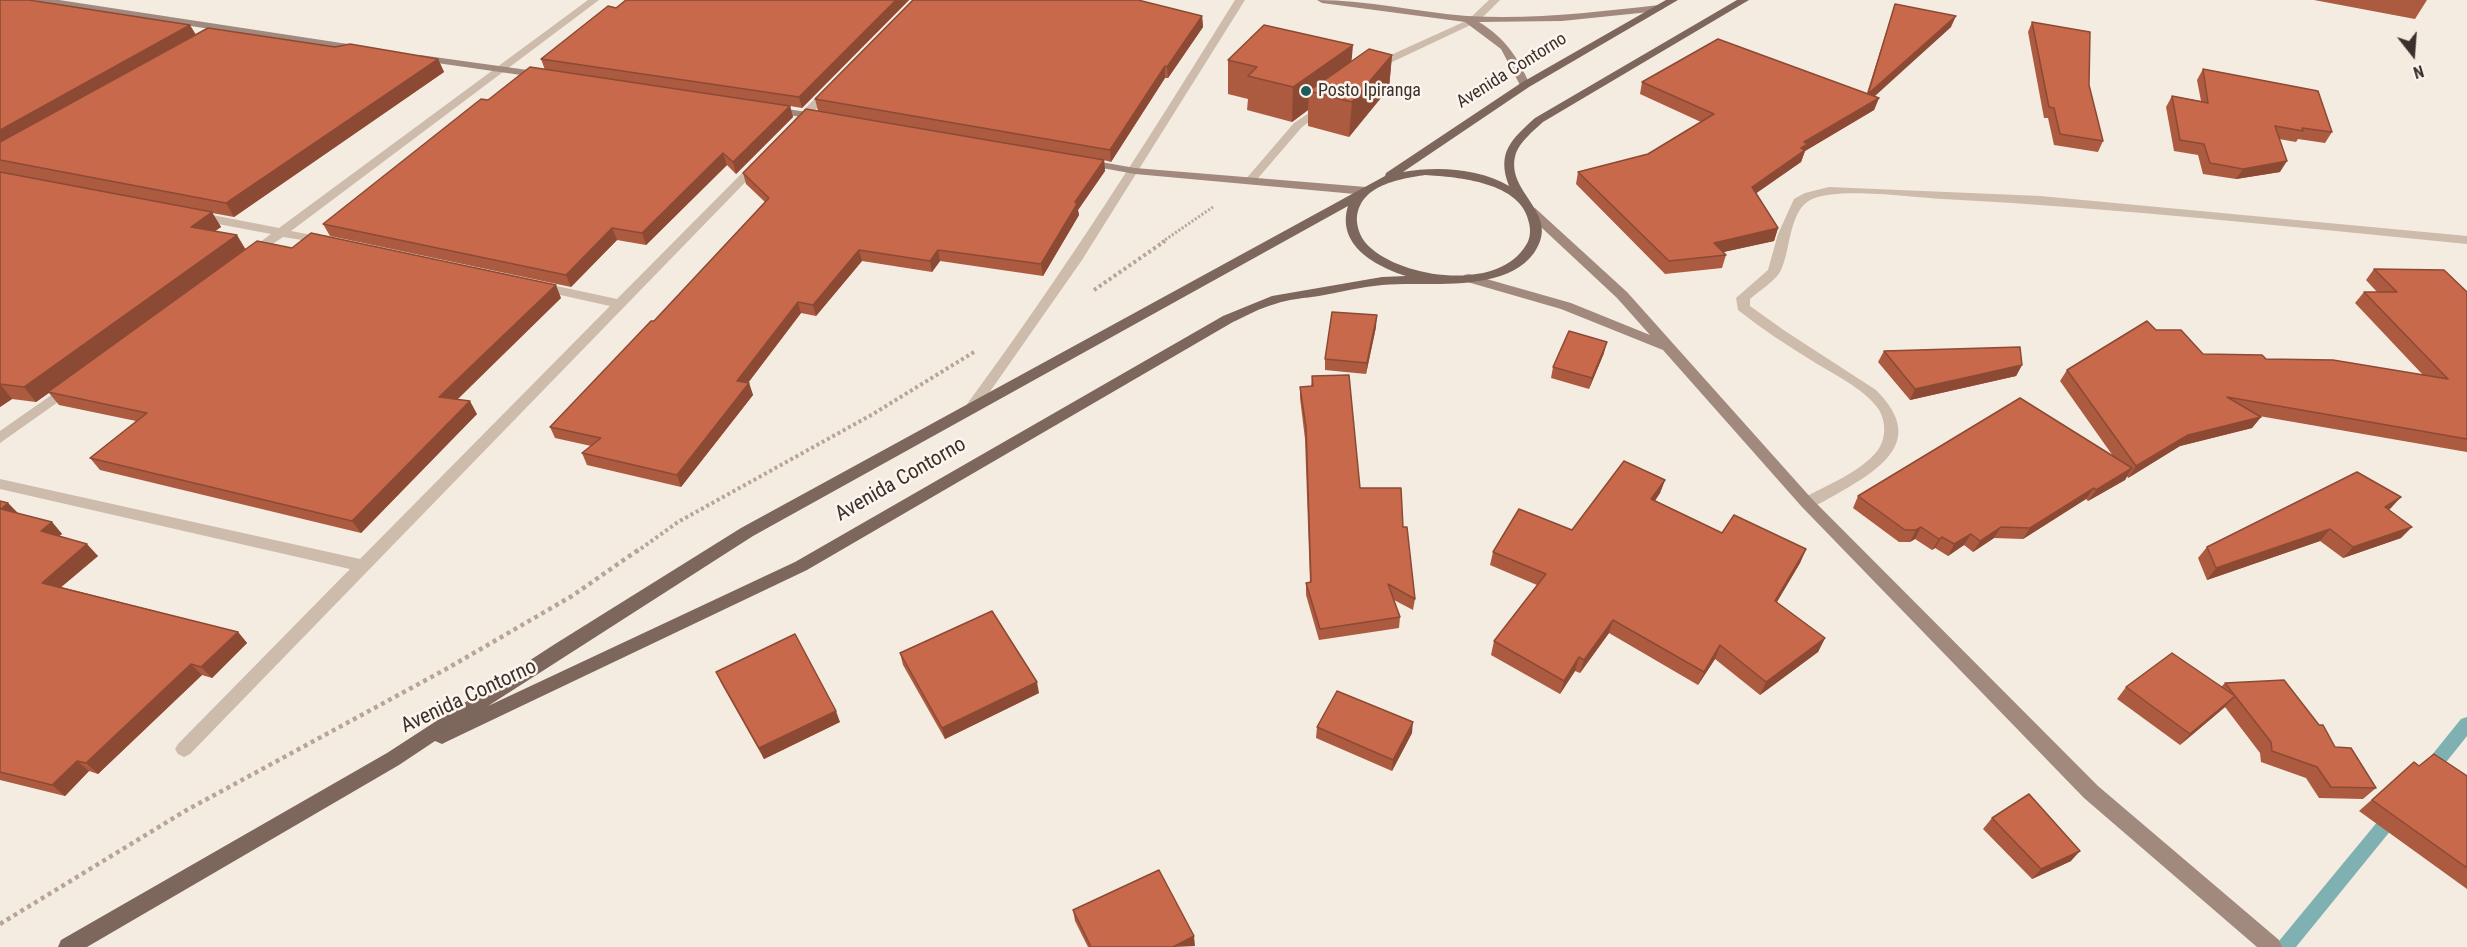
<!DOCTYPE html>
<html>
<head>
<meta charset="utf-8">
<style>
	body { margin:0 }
	#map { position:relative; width:2467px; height:947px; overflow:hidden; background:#f4ebe1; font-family:"Roboto Condensed",sans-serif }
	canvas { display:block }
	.north { position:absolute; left:2383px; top:24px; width:60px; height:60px; -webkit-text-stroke:4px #fbf5ee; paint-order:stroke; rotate:163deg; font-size:16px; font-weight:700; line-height:24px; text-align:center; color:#3b302b }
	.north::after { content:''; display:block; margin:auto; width:21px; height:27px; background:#3b302b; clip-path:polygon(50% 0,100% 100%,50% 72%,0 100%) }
</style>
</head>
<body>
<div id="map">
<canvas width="2467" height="947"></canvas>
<div class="north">N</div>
</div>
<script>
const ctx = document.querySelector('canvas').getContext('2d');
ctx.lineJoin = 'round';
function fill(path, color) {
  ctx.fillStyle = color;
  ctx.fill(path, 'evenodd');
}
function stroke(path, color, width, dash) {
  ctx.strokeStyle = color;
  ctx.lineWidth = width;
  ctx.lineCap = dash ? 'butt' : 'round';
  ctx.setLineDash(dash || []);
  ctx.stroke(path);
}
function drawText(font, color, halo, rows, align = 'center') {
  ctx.font = font + ' "Roboto Condensed",sans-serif';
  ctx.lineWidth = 5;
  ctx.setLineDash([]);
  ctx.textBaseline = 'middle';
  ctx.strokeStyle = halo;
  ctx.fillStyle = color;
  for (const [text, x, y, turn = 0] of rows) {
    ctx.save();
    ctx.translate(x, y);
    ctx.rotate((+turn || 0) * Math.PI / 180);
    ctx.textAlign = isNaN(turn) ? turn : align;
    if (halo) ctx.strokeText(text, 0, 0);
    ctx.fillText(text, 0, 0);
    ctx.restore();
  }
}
fill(new Path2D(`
	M2467,717V736L2435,776L2429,778L2423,776L2421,771L2423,766L2461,719Z
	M2394,806L2400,809L2402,814L2400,819L2296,947H2276L2279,941L2388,809Z`), '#7fb0b2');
stroke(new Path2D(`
	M1162,242L1213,207`), '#b9a596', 3, [2, 2]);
stroke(new Path2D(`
	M1094,290L1165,241
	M636,552L678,522L873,414L974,352`), '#b9a596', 4, [3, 3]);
stroke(new Path2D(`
	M0,924L185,811L448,668L572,596L638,550`), '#b9a596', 4.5, [4, 4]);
fill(new Path2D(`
	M1468,20L1477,22L1390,63L1379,71L1370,69L1382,59Z
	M1324,103L1328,104V108L1302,127L1253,184H1245V180L1294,123Z`), '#cdbbac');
fill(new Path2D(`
	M588,0H599L291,231L328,238L330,241L328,244L283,237L252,258L246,254L248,251L271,234L197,220L191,216L197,212L279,228Z
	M1235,0H1245L1082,260L975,413H965L963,410L965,407C1062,276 1149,138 1235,0Z
	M1489,0H1500L1476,24H1468V20Z
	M830,86L835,89L834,91L801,125H793V121L826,87Z
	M757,161L761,162V166L190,754L184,757L178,754L175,749L178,744L350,569L0,489V479L360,559L610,306L533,289L532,286L533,283L538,282L617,299L753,162Z
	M1829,187L2040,196L2467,236V244C2292,227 2118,208 1943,199C1910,197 1840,187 1812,199C1788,210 1791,252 1780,272C1774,282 1759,291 1750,299V306L1785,331L1876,390C1920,434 1893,461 1849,487C1836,494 1821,504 1807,509L1802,507L1799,503L1802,499C1826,485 1860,473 1878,450C1887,437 1886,419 1877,407C1861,387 1835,375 1814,362C1788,346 1762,329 1738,310L1736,298L1768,270L1778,234L1794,199L1805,193Z
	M70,382L77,387L75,390L0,443V431Z`), '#cdbbac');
fill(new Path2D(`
	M35,0H59L361,46L366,49L361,52L40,3Z
	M1317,0C1368,0 1417,12 1467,16C1531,20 1596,12 1659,5L1664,8L1659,11L1562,21L1479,22C1505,38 1518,57 1530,85L1525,88L1520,85L1501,49L1465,22L1322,3Z
	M420,55L542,72L547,75L542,78L416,60L415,58Z
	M773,107L821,114L826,117L821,120L769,112V108Z
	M1084,159L1135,168L1366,187L1372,191L1366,195L1135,174L1080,164V160Z
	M1531,207L1535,208L1627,292L1812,499L2098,786L2279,940L2282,947H2257L2084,798L1802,507L1663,350L1561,309L1464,281L1463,278L1464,275L1469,274L1571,303L1650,335L1617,298L1527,214V208Z`), '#a18a7d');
fill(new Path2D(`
	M1666,0H1678L1529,87L1403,172C1436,166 1479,168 1509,186C1496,152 1512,139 1535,118L1737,0H1749L1543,122C1533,131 1521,141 1516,153C1503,193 1563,212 1534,253C1504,294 1427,281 1382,285C1361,287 1340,292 1319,296C1305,298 1289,299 1275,304C1260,308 1246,316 1233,322L807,570L448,741L442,744L435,741L399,765L87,947H58L61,940L387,753L555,644L741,528L1385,176L1386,173L1521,83ZM1425,175C1458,177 1522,182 1529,223C1531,231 1530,239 1526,245C1499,291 1407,279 1372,249C1364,243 1358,233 1357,222C1356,186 1398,179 1425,175ZM1348,206C1336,245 1375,266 1406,276L1382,277L1272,296L1223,316L795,562L488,706L753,536Z`), '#7d675c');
fill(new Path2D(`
	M0,0L196,34L335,47L438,59L444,72L234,217L212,213L221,227L215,231L246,249L561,298L457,400L477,414L361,533L100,470L90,458L136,421L59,405L49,393L36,402L12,399L0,407Z
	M909,0L802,108L790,106L793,117L736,174L727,165L646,245L617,240L571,287L330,236L323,224L545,70L541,59L616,8Z
	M2314,0H2427L2415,19Z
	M1895,4L1951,27L1874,96L1879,98L1874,110L1805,151L1801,162L1756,193L1778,228L1774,241L1723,252L1726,255L1722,268L1665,274L1576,184L1578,172L1648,154L1701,122L1640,94L1642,82L1867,93Z
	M1202,16L1203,27L1168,78H1165L1111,162L1104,160L1105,171L1078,210L1079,215L1043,276L940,261L932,272L862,261L816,316L801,313L748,383H749L753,395L681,487L587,465L582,453L591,446L555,438L550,427L654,321L765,202L746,184L743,173L818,111L815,99Z
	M2032,22L2089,85L2103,141L2098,152L2054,145L2048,118H2044L2028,32Z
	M1392,55L1389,88L1349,137L1308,126V110L1292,122L1247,110L1248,99L1228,94V60L1352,61Z
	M2203,69L2332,132L2325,143L2298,139L2296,142L2279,139L2280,172L2236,179L2203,174L2198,155L2174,151L2166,107L2172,96L2201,101L2197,80Z
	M2374,269L2467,292V452L2259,416L2261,417L2252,428L2180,446L2128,478L2127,476L2125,480L2088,501L2086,499L2023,539L1994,538L1973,552L1964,545L1948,556L1935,548L1932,550L1915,539L1910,542H1899L1853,508L1858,496L2113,456L2060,381L2067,370L2156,330L2203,354L2266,359L2423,375L2355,303L2364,292H2377L2366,280Z
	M1376,327L1366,374L1325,370V359Z
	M1884,351L2022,365L2016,376L1910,400L1878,362Z
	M1604,353L1589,389L1551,378L1553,367Z
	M1312,376L1360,488L1403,527L1415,599L1413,610L1394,600L1400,617L1399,628L1319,640L1306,595V583H1310L1305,439L1300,398V387H1311Z
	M1665,480L1660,493L1655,501L1722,533L1806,549L1800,563L1777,602L1825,638L1818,652L1760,695L1715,659L1698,685L1609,633L1580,673L1575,671L1560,694L1491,655L1494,641L1537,585L1490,565L1493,552L1572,530Z
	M0,501L8,503L18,514L52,522L62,534L59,536L98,556L61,587L238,632L247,643L212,678L202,675L98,774L89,771L65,796L0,780Z
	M2391,508L2389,510L2401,538L2343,558L2320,541L2207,580L2198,558L2207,547Z
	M900,653L1039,693L945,739L903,665Z
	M716,672L840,722L764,759L721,683Z
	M2225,683L2335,747L2376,788L2363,799L2319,798L2306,778L2261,762L2260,753L2225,707L2180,745L2117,699L2126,687H2221Z
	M1317,727L1412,733L1392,771L1316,738Z
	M2414,762L2419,766L2467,776V889L2359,811Z
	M1992,818L2071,861L2032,879L1983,829Z
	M1073,910L1195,946L1088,947L1075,921Z`), '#ac5a40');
fill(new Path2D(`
	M896,0H909L802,108L799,97Z
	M1202,16L1203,27L1168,78L1167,67Z
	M1956,16L1951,27L1864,106L1868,94Z
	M190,25L198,38L0,149V130Z
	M1353,45L1350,79L1309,91L1308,110L1292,122L1293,87Z
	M1392,55L1389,88L1349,137L1352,102Z
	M438,59L444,72L234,217L226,203Z
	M1165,66V78L1111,162L1110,150Z
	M1879,98L1874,110L1805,151L1801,162L1748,199L1752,187L1804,142Z
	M790,106L793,117L736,174L733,162Z
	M723,153L727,165L646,245L642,233Z
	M1104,160L1105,171L1078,210L1079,215L1043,276L1041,264L1075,202Z
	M2287,161L2280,172L2236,179L2243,169Z
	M212,212L221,227L201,241L191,227Z
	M612,228L617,240L571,287L566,275Z
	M1778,228L1774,241L1710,255L1714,243Z
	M237,235L246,250L36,402L24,387Z
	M859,250L862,261L816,316L813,305Z
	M938,250L940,261L932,272L930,261Z
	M556,285L561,298L446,410L439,397Z
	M798,302L801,313L741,392L737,381Z
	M1377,315L1376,327L1366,374L1367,363Z
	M1607,342L1604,353L1589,389L1592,378Z
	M2022,365L2016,376L1910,400L1915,389Z
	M749,383L753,395L681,487L677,475Z
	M0,384L12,399L0,407Z
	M470,401L477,414L361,533L352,521Z
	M2261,417L2252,428L2180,446L2128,478L2136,466L2188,435Z
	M2132,468L2125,480L2088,501L2096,490Z
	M1665,480L1660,493L1646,513L1651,499Z
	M2094,488L2086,499L2023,539L2030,528Z
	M2401,497L2391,508L2374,518L2385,507Z
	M8,503L19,514L1,509Z
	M52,522L62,534L51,542L41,531Z
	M1921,527L1915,539L1910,542L1916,530Z
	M2001,527L1994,538L1973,552L1980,541Z
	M2412,527L2401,538L2343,558L2353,547Z
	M2330,529L2320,541L2207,580L2216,568Z
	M1971,534L1964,545L1948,556L1954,544Z
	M1942,537L1935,548L1932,550L1939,539Z
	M87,544L98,556L53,594L42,583Z
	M1806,549L1800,563L1769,615L1775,601Z
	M1613,620L1609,633L1580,673L1584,660Z
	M238,632L247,643L212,678L201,667Z
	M1825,638L1818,652L1760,695L1766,682Z
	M1720,645L1715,659L1698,685L1704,672Z
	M1579,657L1575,671L1560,694L1564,681Z
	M191,664L202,675L98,774L86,763Z
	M1037,682L1039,693L945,739L942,728Z
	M2235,696L2225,707L2180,745L2190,734Z
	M836,711L840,722L764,759L759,748Z
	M1413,722L1412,733L1392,771L1393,760Z
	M77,761L89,771L65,796L52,785Z
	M2080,851L2071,861L2032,879L2041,869Z
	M1194,936L1195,946L1173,947Z`), '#8c4a34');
const building = new Path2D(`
	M0,0H29L190,25L0,130Z
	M626,0H896L799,97L541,59L608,6L616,8Z
	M913,0H1138L1202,16L1167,67L1165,66L1110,150L815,99Z
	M1895,4L1956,16L1868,94L1879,98L1804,142L1808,144L1801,148L1805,150L1752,187L1778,228L1714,243L1726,255L1669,261L1578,172L1648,154L1714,114L1642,82L1718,39L1868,94Z
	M2032,22L2090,32L2089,85L2103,141L2060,134L2054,108L2049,107Z
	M1264,25L1353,45L1293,87L1248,76L1257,67L1228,60Z
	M208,28L335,47L350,44L438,59L226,203L0,160V142Z
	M1369,49L1392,55L1352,102L1309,91Z
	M530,67L790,106L733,162L723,153L642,233L612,228L566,275L323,224L481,99L488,100Z
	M2203,69L2318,91L2332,132L2302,128L2303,131L2275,126L2287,161L2243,169L2210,163L2204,144L2180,140L2172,96L2208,103Z
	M806,109L1104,160L1075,202L1077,204L1041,264L938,250L930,261L859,250L813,305L798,302L737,381L749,383L677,475L582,453L601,438L550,427L651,321H654L769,198L743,173Z
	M0,172L212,212L191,227L237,235L24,387L0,384Z
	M311,233L556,285L439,397L470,401L352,521L90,458L147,413L48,392L257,241L292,248Z
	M2374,269L2444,270L2467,292V439L2227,397L2261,417L2188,435L2136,466L2067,370L2147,321L2156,330H2181L2203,354L2262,355L2266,359L2333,360L2448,379L2364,292H2397Z
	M1332,312L1377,315L1367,363L1325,359Z
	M1569,331L1607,342L1592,378L1553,367Z
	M2020,347L2022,365L1915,389L1884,351Z
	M1349,375L1360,488H1401L1403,527H1407L1415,599L1388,584L1400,617L1320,629L1306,583L1311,582L1306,427L1300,387L1313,386L1312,376Z
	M2020,398L2132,468L2096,490L2094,488L2030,528L2001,527L1980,541L1971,534L1954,544L1942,537L1939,539L1921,527L1916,530H1905L1858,496Z
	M1624,461L1665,480L1651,499L1722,533L1734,515L1806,549L1775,601L1825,638L1766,682L1720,645L1704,672L1613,620L1584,660L1579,657L1564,681L1494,641L1546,574L1493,552L1519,509L1572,530Z
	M2357,472L2401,497L2385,507L2412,527L2353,547L2330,529L2216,568L2207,547Z
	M0,501L8,503L1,509L52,522L41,531L87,544L42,583L238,632L201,667L191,664L86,763L77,761L52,785L0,772Z
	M992,611L1037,682L942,728L900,653Z
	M795,634L836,711L759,748L716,672Z
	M2172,653L2235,696L2190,734L2126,687Z
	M2284,680L2319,725H2323L2335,747L2351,748L2376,788L2331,787L2317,767L2272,751L2271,742L2225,683Z
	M1337,691L1413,722L1393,760L1317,727Z
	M2434,754L2467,776V868L2372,800L2414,762L2419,766Z
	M2029,794L2080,851L2041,869L1992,818Z
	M1159,870L1194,936L1173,947H1091L1073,910Z`);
fill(building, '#c8694b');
stroke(building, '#8c4a34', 1.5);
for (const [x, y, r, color] of [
	[1306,91,6,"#1f5a5e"]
]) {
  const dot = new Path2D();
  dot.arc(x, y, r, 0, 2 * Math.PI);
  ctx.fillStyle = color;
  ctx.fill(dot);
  stroke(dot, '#fbf5ee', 2);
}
drawText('18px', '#3b302b', '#fbf5ee', [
	["Avenida Contorno",1512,71,-32]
]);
drawText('18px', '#3b302b', '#fbf5ee', [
	["Posto Ipiranga",1318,91]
], 'left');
drawText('21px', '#3b302b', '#fbf5ee', [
	["Avenida Contorno",901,480,-30],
	["Avenida Contorno",469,697,-25]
]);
</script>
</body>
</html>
